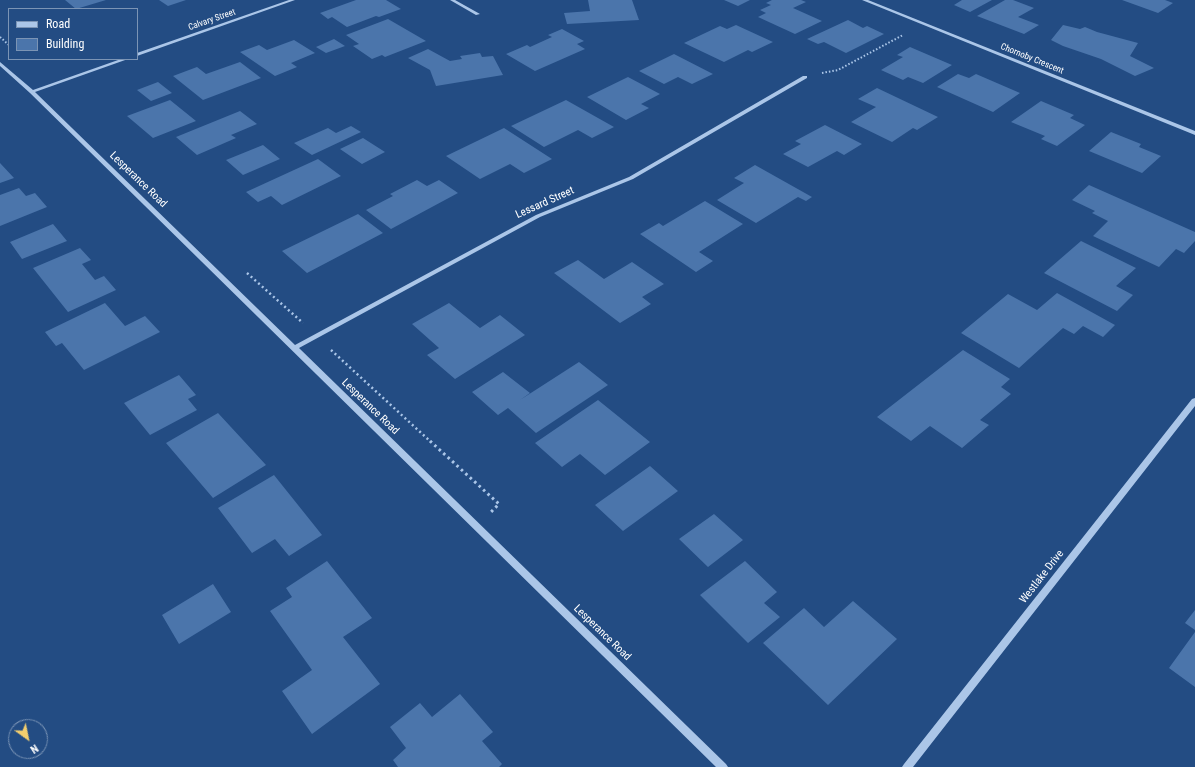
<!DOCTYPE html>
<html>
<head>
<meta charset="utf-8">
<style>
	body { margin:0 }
	#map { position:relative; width:1195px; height:767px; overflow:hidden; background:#234c83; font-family:"Roboto Condensed",sans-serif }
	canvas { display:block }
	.legend { position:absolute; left:8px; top:8px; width:130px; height:52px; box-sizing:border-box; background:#234c83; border:1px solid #7b94b5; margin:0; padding:5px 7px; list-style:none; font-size:12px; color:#fff }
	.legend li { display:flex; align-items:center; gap:8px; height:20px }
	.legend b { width:20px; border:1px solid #7b94b5 }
	.north { position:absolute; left:8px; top:719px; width:40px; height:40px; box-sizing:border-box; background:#234c83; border:1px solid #7b94b5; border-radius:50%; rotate:147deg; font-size:11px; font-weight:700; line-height:16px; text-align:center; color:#fff }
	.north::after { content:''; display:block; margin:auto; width:14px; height:18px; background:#f3ce6e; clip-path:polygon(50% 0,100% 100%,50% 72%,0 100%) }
</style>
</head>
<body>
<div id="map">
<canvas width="1195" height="767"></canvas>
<ul class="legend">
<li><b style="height:5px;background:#abc6e8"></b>Road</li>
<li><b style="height:11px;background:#4b75ab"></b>Building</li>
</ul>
<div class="north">N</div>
</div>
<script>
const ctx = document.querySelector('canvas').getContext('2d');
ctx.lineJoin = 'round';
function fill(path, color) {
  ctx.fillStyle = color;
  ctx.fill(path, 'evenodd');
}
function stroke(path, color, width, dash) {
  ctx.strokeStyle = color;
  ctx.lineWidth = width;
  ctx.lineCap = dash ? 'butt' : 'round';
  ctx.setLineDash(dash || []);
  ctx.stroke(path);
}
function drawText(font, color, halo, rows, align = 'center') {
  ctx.font = font + ' "Roboto Condensed",sans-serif';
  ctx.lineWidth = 3;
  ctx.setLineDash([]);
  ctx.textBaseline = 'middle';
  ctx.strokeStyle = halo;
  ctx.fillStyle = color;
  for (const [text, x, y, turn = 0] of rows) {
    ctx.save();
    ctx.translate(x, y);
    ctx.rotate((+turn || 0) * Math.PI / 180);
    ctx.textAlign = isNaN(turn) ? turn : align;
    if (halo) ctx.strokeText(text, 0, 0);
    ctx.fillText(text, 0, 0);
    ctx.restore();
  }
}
fill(new Path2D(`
	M65,0H106L76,9Z
	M159,0H186L168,6Z
	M356,0H386L401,9L379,17L376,16L347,27L332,17L328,19L320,13Z
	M588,0H632L639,20L567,24L564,13L590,11Z
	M724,0H750L738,6Z
	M772,0H801L806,2L793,8L822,21L795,34L758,17L766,13L760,10L771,5L766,3Z
	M962,0H992L970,12L954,5Z
	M1005,0H1013L1034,8L1018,17L1039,25L1024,34L977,16Z
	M1122,0H1165L1173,3L1158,13Z
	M388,19L426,41L385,57L382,55L372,59L353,46L359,44L346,35Z
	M848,20L863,28L867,26L884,34L846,53L824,42L818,44L807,39Z
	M736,25L773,42L752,52L748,50L724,62L684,43L720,26L727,29Z
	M1063,25L1080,29L1085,27L1097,32L1138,43L1130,56L1154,68L1135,76L1101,59L1063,46L1051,40Z
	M562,29L584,41L577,44L585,49L535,71L506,54L527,45L530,47L552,37L548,35Z
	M334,39L345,46L326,53L316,47Z
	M294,40L315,53L291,63L297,67L275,76L240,52L259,45L267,50Z
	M910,47L952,65L923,83L908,77L903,80L881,70L903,57L897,55Z
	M428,49L450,61L462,59L460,56L480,53L482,57L493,56L503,75L436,86L430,70L408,58Z
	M674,54L713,74L692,84L678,77L664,84L639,71Z
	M240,62L261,78L203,100L173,76L197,67L206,74Z
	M958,74L969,78L976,74L1020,93L993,112L937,87Z
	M628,77L660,94L641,104L649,108L626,120L587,97Z
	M158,82L172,93L151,101L137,90Z
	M877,88L938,117L917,130L913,128L892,142L851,122L876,107L858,99Z
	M170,100L196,121L153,138L127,116Z
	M566,100L614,127L592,138L578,130L544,147L511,126Z
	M1041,101L1074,115L1070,118L1085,125L1057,146L1041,139L1045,136L1011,122Z
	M240,111L257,124L231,135L236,138L197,155L176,137Z
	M825,125L862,144L844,155L837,151L808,167L783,154L801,144L795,141Z
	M351,126L361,132L312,155L294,143L328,128L336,133Z
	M504,128L552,159L524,173L510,164L480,179L446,156Z
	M1111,132L1141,144L1139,147L1161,156L1142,173L1089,151Z
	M363,138L385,152L362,164L340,149Z
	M263,145L280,159L243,175L226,160Z
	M318,159L341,176L282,205L271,196L258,202L246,192Z
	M0,163L14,178L0,183Z
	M755,165L812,197L806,201L798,197L756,223L717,200L744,183L734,178Z
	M417,180L427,186L439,180L458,193L391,229L366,210L393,196L390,194Z
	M1089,185L1195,232V241L1184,253L1176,249L1159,267L1093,236L1108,221L1092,213L1095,211L1072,200Z
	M19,188L26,196L35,193L47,207L0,226V195Z
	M705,201L743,224L699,252L713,261L696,272L640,234L659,223L663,226Z
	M358,214L383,233L307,273L282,251Z
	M53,224L67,241L22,259L10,242Z
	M1081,241L1136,268L1116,286L1133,295L1117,311L1044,273Z
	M80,248L91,260L82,264L95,280L104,276L116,290L68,312L33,268Z
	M578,260L604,279L632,262L664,284L642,297L651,304L620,323L554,273Z
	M1057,293L1115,325L1103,337L1083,326L1074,334L1063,328L1019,368L961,333L1008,294L1037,310Z
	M105,303L125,326L145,316L160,332L84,370L62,343L56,346L45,332Z
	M449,303L480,328L500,315L525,335L455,379L427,355L439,348L412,324Z
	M963,350L1010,379L1001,387L1011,394L980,420L989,425L962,448L930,426L911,441L877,417Z
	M579,362L608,385L536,433L508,408L498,415L472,392L503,372L530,393L520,400Z
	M179,375L196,395L188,399L197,410L150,435L124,403Z
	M598,400L650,442L605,475L580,454L562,467L535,443Z
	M218,413L266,465L213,498L166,443Z
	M650,466L678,491L623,531L595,505Z
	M274,475L322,535L289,556L275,539L252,553L218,508Z
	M714,514L743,540L708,567L679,539Z
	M327,561L372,618L343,637L380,684L312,734L282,691L312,670L270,611L292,597L286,588Z
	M745,561L777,592L764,603L780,617L748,643L700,595Z
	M213,584L231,612L179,644L162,615Z
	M853,601L897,639L828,705L763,643L804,608L824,627Z
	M1195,610V630L1185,623Z
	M1195,632V687L1169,668Z
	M460,694L493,732L482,741L502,764L499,767H398L393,760L406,748L390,727L420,703L432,717Z`), '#4b75ab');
stroke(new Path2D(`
	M0,37L9,45
	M822,73L838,70L903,35`), '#abc6e8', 2, [1.5, 2]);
stroke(new Path2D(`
	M247,273L303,323
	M331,350L431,442`), '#abc6e8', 2.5, [2, 3]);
stroke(new Path2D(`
	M430,441L499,504L491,512`), '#abc6e8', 3, [2.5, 3.5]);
fill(new Path2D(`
	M289,0H295L137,56V53Z
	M450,0H455L480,14L476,15Z
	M862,0H868L1195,131V135Z
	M121,59H128L35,92L295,345L536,215L629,177L803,76H807V78L633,179L540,217L299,348L726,764L728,767H716L30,93L0,66V62L33,90Z
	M1195,398V406L913,767H902L904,764L1192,399Z`), '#abc6e8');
drawText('9px', '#fff', '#234c83', [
	["Calvary Street",212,20,-19],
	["Chornoby Crescent",1032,59,22]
]);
drawText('11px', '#fff', '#234c83', [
	["Lesperance Road",138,180,44],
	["Lessard Street",545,203,-24],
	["Lesperance Road",370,407,44],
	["Westlake Drive",1042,577,-52],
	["Lesperance Road",602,633,44]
]);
</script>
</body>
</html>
